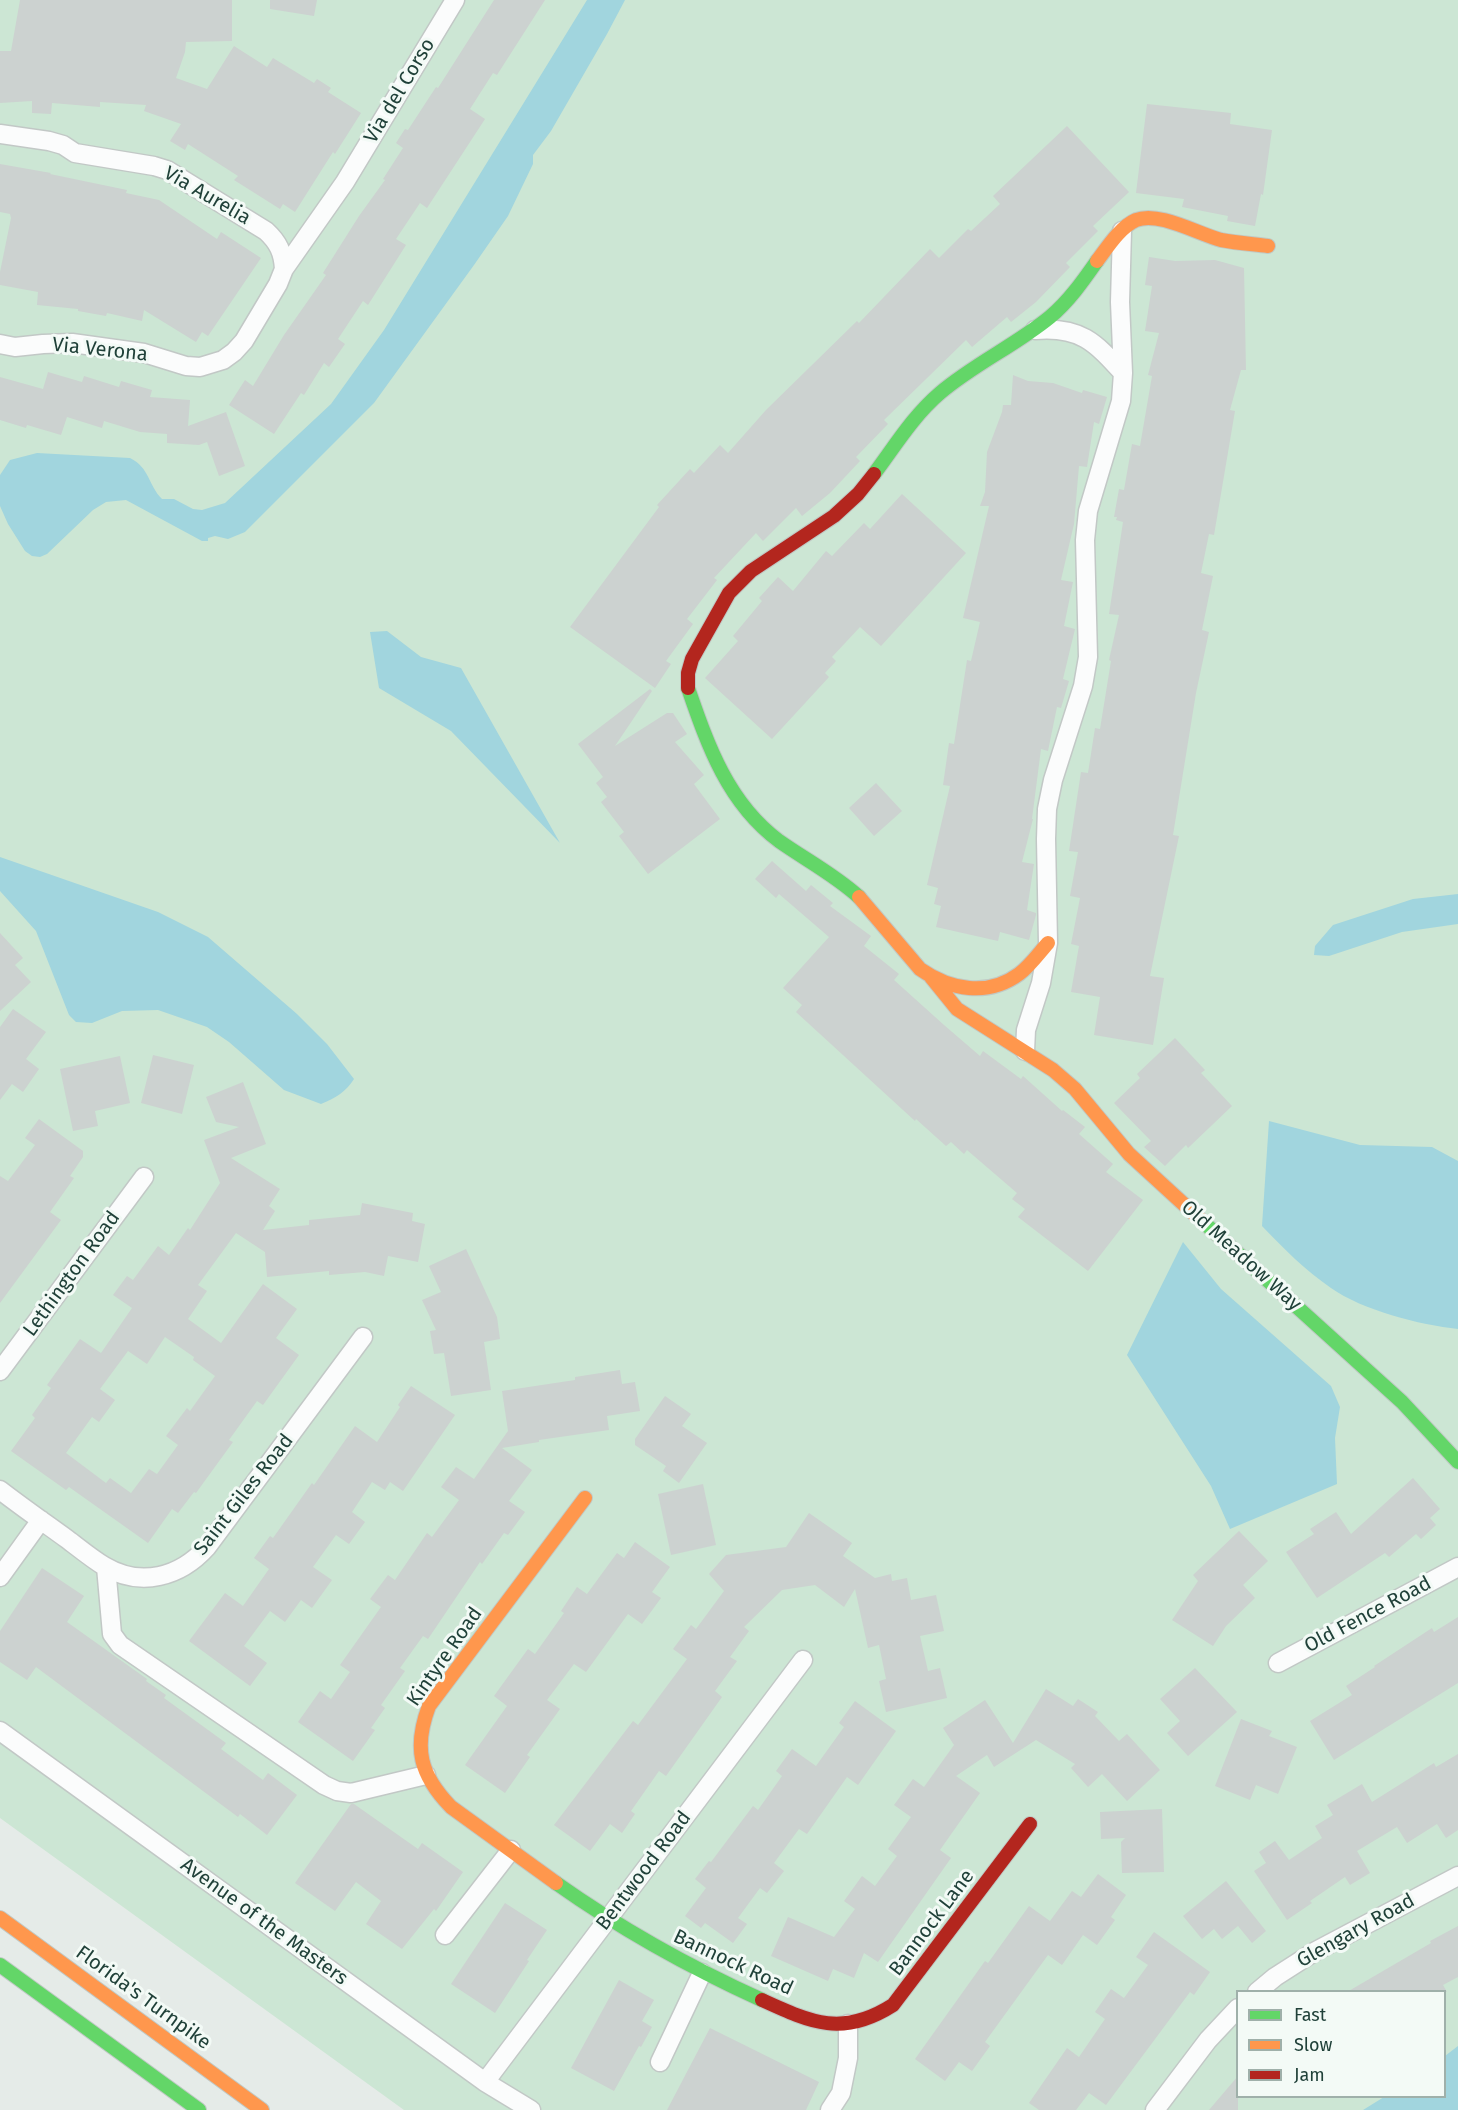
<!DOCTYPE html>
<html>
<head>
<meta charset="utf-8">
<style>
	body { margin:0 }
	#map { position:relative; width:1458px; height:2110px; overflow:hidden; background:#e5ebe8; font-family:"Fira Sans",sans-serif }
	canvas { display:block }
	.legend { position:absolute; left:1236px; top:1990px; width:210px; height:108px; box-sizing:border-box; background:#f3faf6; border:2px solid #9fb0aa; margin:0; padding:8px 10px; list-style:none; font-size:18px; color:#204139 }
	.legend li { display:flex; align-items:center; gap:12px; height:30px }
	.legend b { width:30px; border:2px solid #9fb0aa }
</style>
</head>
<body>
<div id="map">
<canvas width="1458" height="2110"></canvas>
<ul class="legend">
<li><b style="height:8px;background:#63d668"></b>Fast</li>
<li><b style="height:8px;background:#ff974d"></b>Slow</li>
<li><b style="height:8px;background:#b3261e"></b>Jam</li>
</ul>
</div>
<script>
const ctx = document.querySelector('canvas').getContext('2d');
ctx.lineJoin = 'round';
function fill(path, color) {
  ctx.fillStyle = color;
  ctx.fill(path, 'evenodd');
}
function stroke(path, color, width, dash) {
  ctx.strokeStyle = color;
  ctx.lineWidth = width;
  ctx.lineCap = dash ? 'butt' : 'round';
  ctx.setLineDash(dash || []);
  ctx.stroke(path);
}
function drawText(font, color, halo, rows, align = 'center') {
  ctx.font = font + ' "Fira Sans",sans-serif';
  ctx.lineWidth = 6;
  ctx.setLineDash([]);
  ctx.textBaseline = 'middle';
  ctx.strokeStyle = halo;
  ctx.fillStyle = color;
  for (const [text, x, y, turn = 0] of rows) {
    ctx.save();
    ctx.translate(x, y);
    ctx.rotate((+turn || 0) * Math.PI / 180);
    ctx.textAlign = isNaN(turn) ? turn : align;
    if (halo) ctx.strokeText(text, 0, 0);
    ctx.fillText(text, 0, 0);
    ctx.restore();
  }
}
fill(new Path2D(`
	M0,0H1458V2110H404L0,1818ZM1238,1992H1444V2096H1238Z`), '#cce6d4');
fill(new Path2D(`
	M587,0H625L607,34L551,131L533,155V164L508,216L474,265L374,403L245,532L228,539L215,536L208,538V541H202L126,500L106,502L93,510L47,554L40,557L32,556L25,551L8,524L0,506V475L10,460L37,453L130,458C150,468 148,485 162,499H174L193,509L202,510L225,503L331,404L384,330Z
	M387,631L421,657L461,668L560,843L451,731L379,688L370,632Z
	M0,857L158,912L208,937L297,1014L327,1044L354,1079C346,1092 335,1098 321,1104L284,1090L229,1042L207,1027L158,1010L122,1011L92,1023L76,1022L69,1015L36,931L0,891Z
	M1458,894V924L1402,932L1329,956L1314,955L1315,946L1333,925L1413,899Z
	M1269,1121L1360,1145L1432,1147L1458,1161V1329C1420,1325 1362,1310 1331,1288C1306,1271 1283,1248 1262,1226Z
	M1183,1242L1221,1289L1331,1386L1340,1407L1335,1438L1337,1484L1230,1529L1211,1486L1127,1355Z
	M1458,2046V2110H1363L1384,2097L1444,2096L1445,2056Z`), '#a1d5de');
fill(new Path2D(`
	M20,0H232V41L186,42L185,52L176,78L207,89L234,46L267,67L273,58L314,83L317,79L331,88L328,92L361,113L335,154L333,152L295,212L283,204L280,209L234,180L238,176L188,144L185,150L170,141L181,124L144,111L146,105L100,102V107L52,103L51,114L32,113V101L0,103V51H11Z
	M270,0H317L314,16L270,9Z
	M494,0H545L497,75L493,73L470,109L485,119L427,208L420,203L396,239L406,245L368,305L363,301L338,339L345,344L329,367L324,363L304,395L301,393L274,434L229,405L245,380L253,386L284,335L326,275L323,273L359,216L385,180L383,179L403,148L396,143L405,129L408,130L436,87L438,88Z
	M1147,104L1231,113L1230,124L1272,130L1263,195L1261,194L1255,226L1227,221L1228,216L1182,207L1184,199L1136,193Z
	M1067,126L1129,192L1093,226L1098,231L1066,263L1070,267L1036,302L1011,322L1007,317L972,347L966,340L884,420L888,424L856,457L860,461L830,493L802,516L796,508L763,541L756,533L714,578L717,580L687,619L693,624L666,661L671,664L655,688L570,627L659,507L657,505L690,469L694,473L720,445L728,453L766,410L857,321L859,323L930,249L939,258L968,229L971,231L1000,204L993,196Z
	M0,164L51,173L50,174L127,190L126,193L159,200L217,239L221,232L261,258L208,336L202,332L196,342L144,310L142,321L107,313L106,316L78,311V309L37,305L38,292L0,285V272L11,218L10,214L0,212Z
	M1149,257L1175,261L1215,260L1244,268L1246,370H1241L1230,410L1235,411L1214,535L1209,534L1201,573L1213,576L1202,630L1209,632L1196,693L1173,835L1179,836L1150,976L1164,978L1153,1045L1094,1035L1100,997L1071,992L1079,946L1071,944L1080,898L1070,896L1078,852L1069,851L1081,772L1088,773L1095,728L1100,729L1111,661L1109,660L1119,615L1109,614L1123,522L1116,520L1117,517H1114L1119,489L1124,490L1132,444L1140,446L1152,376L1148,375L1159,333L1145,331L1152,286L1145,285Z
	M48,372L82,382L84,376L119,387L121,381L152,390L150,397L190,400L188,426L226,412L245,466L219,476L207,442L199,445L167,443V434L140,432L104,421L102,428L67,417L61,435L27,425L26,428L0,420V377L43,389Z
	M1013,375L1028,381L1053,383L1082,393L1083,390L1107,397L1099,424L1094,422L1087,467L1079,466L1074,524L1061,580L1073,582L1064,626L1075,629L1063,679L1069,681L1061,708L1057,707L1048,751L1041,749L1032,819H1033L1022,862L1034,864L1027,910L1036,913V915L1029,940L1000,932L998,941L936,927L941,906L934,904L938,888L927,885L950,786L943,785L949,743L954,744L967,660L971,661L980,622L963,618L989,506H980L985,492L987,452L1002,412L1003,405H1011Z
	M902,494L966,553L881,646L860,627L832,657L836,661L825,673L829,677L772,739L705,678L738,641L733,636L762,601L759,598L778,577L793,591L826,551L832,556L864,523L870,529Z
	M650,689L652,691L615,746L667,713H673L687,734L675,742L704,775L694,784L720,819L648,874L619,836L624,832L601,802L607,797L596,783L603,777L578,744Z
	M876,783L902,811L874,836L849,808Z
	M772,861L806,891L811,885L833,903L830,906L871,936L864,946L899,974L894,980L944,1025L980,1056L983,1051L1021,1079L1023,1076L1062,1111L1063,1110L1085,1127L1079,1134L1113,1164L1106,1172L1143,1200L1088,1271L1018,1217L1025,1209L1012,1199L1017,1193L967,1150L964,1154L951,1142L946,1146L916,1119L915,1121L796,1012L802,1005L783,988L829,937L779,894L776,898L755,879Z
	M0,933L23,958L15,965L31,982L0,1011Z
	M13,1009L46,1032L26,1059L39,1069L23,1092L12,1084L0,1100V1027Z
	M1175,1038L1205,1070L1201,1073L1232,1106L1188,1148L1186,1145L1165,1166L1144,1147L1151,1141L1114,1103L1140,1078L1137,1074Z
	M153,1055L194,1065L182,1114L141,1103Z
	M120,1056L130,1103L95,1111L98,1126L73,1131L60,1069Z
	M243,1082L266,1144L231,1158L280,1189L269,1206L275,1211L263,1230L309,1225V1220L360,1215L362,1203L413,1213L412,1221L425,1224L418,1262L388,1256L384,1276L365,1272L329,1275V1271L267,1277L265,1252L236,1233L198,1285L207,1291L188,1319L221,1343L263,1284L297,1309L276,1338L299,1355L263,1405L257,1401L229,1440L233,1442L196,1493L194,1492L178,1513L172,1509L148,1543L69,1487L66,1490L11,1451L35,1418L32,1415L51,1388L47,1385L80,1339L101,1353L132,1308L113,1295L127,1276L133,1280L158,1246L169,1255L188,1228L190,1230L220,1183L204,1140L239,1127L216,1122L206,1097ZM165,1337L194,1357L193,1360L215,1376L190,1411L187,1408L166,1436L178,1445L157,1474L149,1469L131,1493L110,1478L106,1483L66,1453L92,1417L99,1422L115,1400L100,1389L128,1351L147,1364Z
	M39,1119L83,1151V1157L70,1176L74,1178L50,1212L61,1220L0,1303V1176L8,1181L35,1145L25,1138Z
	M466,1249L497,1317L500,1339L484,1342L491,1390L451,1396L444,1353L434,1354L430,1331L436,1330L422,1300L441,1292L429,1266Z
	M620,1370L622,1384L635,1382L640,1411L607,1416L609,1430L539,1440V1442L502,1448L532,1470L509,1501L525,1512L508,1535L504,1533L482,1564L480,1562L428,1639L423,1636L400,1668L405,1671L381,1705L385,1708L371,1728L375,1730L353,1761L298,1722L320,1691L331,1699L350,1672L340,1665L381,1607L370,1599L388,1575L395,1580L427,1533L432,1537L459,1500L441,1487L456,1467L474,1479L508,1431L502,1391L575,1380V1377Z
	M411,1386L455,1415L403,1491L390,1482L385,1490L372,1482L352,1512L365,1522L349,1544L336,1535L313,1567L332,1580L312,1608L301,1600L285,1622L270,1611L244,1646L267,1663L250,1686L189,1641L225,1593L243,1606L269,1569L254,1558L270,1536L273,1538L312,1483L314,1485L355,1426L377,1442L400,1407L398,1405Z
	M665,1396L691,1414L682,1426L707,1443L679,1483L663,1471L666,1466L635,1445V1439Z
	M1413,1478L1440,1509L1430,1518L1436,1525L1421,1539L1416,1534L1389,1557L1385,1553L1317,1598L1286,1552L1314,1534L1310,1529L1336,1512L1351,1534Z
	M703,1484L716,1545L671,1555L658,1494Z
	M809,1513L852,1543L843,1556L875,1578L891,1574L892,1581L907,1578L911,1600L936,1595L944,1631L920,1636L928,1671L940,1668L947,1698L886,1712L879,1681L886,1679L879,1645L868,1648L855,1589L844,1607L815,1585L782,1590L744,1627L749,1631L730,1657L737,1661L715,1691L722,1697L666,1776L659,1771L631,1811L635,1814L622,1833L610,1824L590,1851L554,1825L633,1721L638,1725L687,1659L673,1649L691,1625L696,1629L724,1591L709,1574L726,1555L786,1547Z
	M1239,1531L1268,1561L1243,1585L1255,1598L1226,1626L1213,1646L1172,1620L1198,1581L1193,1575Z
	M635,1542L670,1567L652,1592L661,1598L642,1624L628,1614L586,1672L574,1664L547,1700L560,1709L527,1755L530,1757L505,1793L465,1765L507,1706L494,1696L528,1649L535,1654L564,1613L561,1611L577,1587L587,1594L617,1553L624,1558Z
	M42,1568L84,1596L67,1622L147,1679L146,1681L166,1695L164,1698L226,1743L221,1749L263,1780L268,1773L297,1795L267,1835L240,1814L238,1817L36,1667L27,1680L0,1662V1631Z
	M1458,1617V1683L1334,1760L1310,1721L1352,1695L1346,1686L1375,1667L1374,1666L1432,1628L1434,1632Z
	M1195,1668L1237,1712L1188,1756L1167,1733L1180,1721L1160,1699Z
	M1046,1689L1073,1706L1078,1699L1098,1712L1095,1716L1119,1741L1127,1734L1160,1770L1127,1801L1102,1774L1088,1787L1071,1768L1075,1764L1036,1740L994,1767L987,1755L956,1776L980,1793L940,1850L951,1858L878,1962L864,1953L854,1978L833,1969L828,1981L771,1956L788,1917L834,1937L855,1909L844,1901L862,1876L875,1886L897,1856L888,1849L911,1817L894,1805L913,1779L924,1787L954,1745L943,1728L985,1700L1013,1743Z
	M855,1701L896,1731L858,1785L847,1777L807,1834L799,1829L774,1863L784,1871L767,1893L760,1888L738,1918L747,1924L733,1943L705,1923L701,1928L685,1916L706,1888L695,1879L709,1861L711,1862L753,1806L758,1810L782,1776L776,1771L792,1749L816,1766L844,1727L839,1723Z
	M1241,1719L1272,1731L1269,1736L1297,1747L1278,1794L1256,1785L1250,1800L1215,1786Z
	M1458,1754V1830L1446,1838L1437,1824L1407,1843L1397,1827L1357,1851L1370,1873L1350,1885L1345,1877L1310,1901L1312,1903L1287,1920L1254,1871L1266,1863L1259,1852L1275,1841L1289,1860L1322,1838L1315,1826L1333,1815L1327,1805L1362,1784L1372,1802L1434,1763L1436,1767Z
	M351,1804H354L418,1849L422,1843L463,1872L436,1911L434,1909L402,1949L366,1924L381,1901L356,1882L335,1911L295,1883Z
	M1162,1809L1164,1872L1122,1873L1121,1842L1125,1838L1101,1839L1100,1812Z
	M1098,1874L1126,1895L1111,1917L1115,1920L1097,1945L1083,1935L1062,1965L1048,1955L985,2042L990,2046L972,2071L959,2062L945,2081L915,2059L985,1961L988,1963L1029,1906L1050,1921L1072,1891L1081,1897Z
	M1226,1881L1266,1931L1252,1943L1238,1926L1222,1939L1214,1929L1202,1939L1183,1916Z
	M505,1903L547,1930L527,1960L529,1961L495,2013L451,1984Z
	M1458,1926V1977L1443,1985L1447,1992H1347L1431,1943L1430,1941Z
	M1154,1932L1210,1972L1194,1995L1190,1992L1106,2105L1089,2093L1076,2110H1039L1029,2103L1067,2048L1079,2057L1105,2019L1095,2012L1111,1989L1124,1998L1148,1965L1136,1957Z
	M619,1980L654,2000L642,2021L652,2027L641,2047L639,2046L614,2091L571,2068Z
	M710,2028L819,2082L806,2110H667Z
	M1238,2076V2110H1209Z`), '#ccd2d0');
const street = new Path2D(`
	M0,134L49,141L63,145L75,153L154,166L167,170L266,231C278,242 283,252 284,269
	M1035,330C1080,326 1095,342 1123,373
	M0,344L15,347L43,344L72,343L144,353L186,366L200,367L223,360L234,352L244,341L278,284L284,269L345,182L455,0
	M1025,1051L1026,1030L1041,983L1048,943L1046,839L1047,809L1053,780L1083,686L1088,657L1085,540L1088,511L1121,401L1123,373L1120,302L1122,231
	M0,1371L144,1177
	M0,1490C22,1507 45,1523 67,1539C79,1548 91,1558 104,1566C141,1588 180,1577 207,1547L363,1337
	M106,1567L112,1634L120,1645L324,1785L337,1791L351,1793L426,1775
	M0,1577L41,1520
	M1278,1663L1458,1567
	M0,1731L485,2082L531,2110
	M445,1935L511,1850
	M1257,1992L1275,1977L1314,1952L1458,1876
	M660,2062L702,1973
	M485,2082L803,1660
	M830,2110L841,2093L848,2058V2024
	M1155,2110L1208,2040L1238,2008`);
const fast = new Path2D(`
	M874,474C895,446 913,416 940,393C974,364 1016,345 1050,317C1069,301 1083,281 1097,261
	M688,688C708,746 728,803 779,841C806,860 835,875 859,897
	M1201,1220L1402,1402L1458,1462
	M556,1883C621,1929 689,1967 762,2000
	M0,1965L199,2110`);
const slow = new Path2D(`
	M1097,261C1107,248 1120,227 1136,220C1159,211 1198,234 1221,240C1237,243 1252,244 1268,246
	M859,897L920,969C950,990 988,997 1019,974C1031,965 1039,953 1048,943
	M931,977L957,1009L1053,1070L1075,1089L1129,1154L1201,1220
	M556,1883L451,1807C420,1775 413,1748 429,1706L585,1498
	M0,1918L262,2110`);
const jam = new Path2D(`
	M688,688V673L692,659L729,593L751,571L834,516L858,494L874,474
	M762,2000C812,2023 843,2037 893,2005L1030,1824`);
stroke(street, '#c2c8c6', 21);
stroke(fast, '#c0c9c5', 16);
stroke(slow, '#c0c9c5', 16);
stroke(jam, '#c0c9c5', 16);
stroke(street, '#fbfcfc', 18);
stroke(fast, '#63d668', 14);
stroke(slow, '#ff974d', 14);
stroke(jam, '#b3261e', 14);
drawText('20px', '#204139', '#f3faf6', [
	["Via del Corso",400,91,-59],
	["Via Aurelia",207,196,30],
	["Via Verona",100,350,6],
	["Old Meadow Way",1241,1256,42],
	["Lethington Road",72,1274,-54],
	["Saint Giles Road",244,1495,-52],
	["Old Fence Road",1368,1615,-28],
	["Kintyre Road",445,1657,-55],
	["Bentwood Road",644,1871,-53],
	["Avenue of the Masters",264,1922,36],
	["Bannock Lane",932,1923,-53],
	["Glengary Road",1356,1931,-29],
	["Bannock Road",733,1963,25],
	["Florida's Turnpike",143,1998,36]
]);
</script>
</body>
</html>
